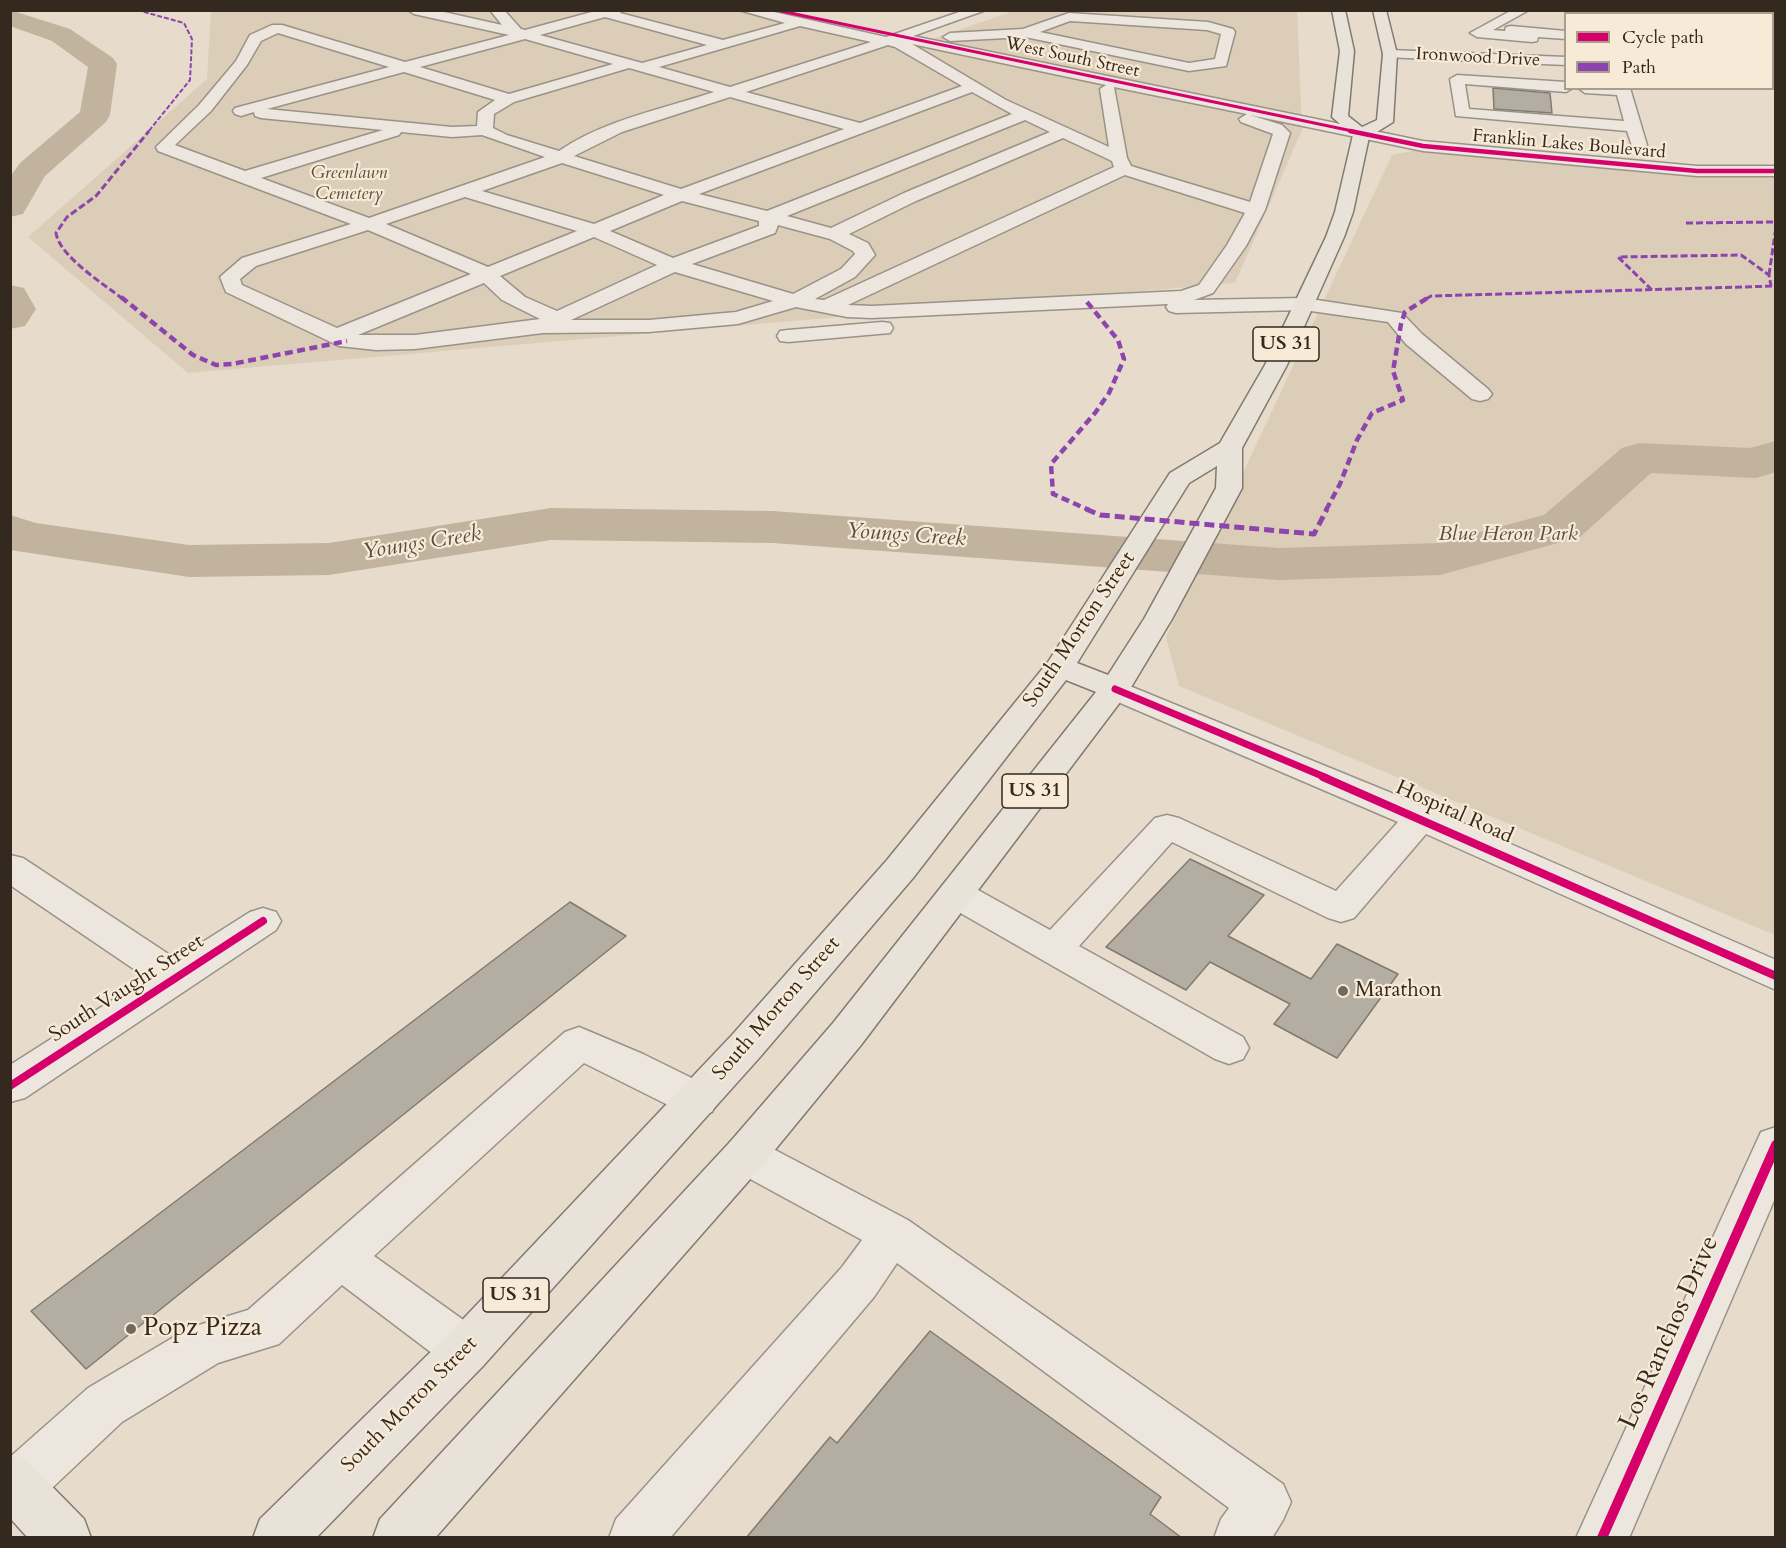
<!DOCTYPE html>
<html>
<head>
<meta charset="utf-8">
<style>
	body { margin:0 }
	#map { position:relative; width:1786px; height:1548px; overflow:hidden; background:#e7dccc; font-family:Cardo,serif }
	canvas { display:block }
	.frame { position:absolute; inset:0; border:12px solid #33291f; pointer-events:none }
	.legend { position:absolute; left:1564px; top:12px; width:210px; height:78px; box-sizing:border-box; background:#f7ead7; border:2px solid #a99d8d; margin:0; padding:8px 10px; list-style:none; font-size:18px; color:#33291f }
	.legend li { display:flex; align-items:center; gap:12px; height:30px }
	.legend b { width:30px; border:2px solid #a99d8d }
</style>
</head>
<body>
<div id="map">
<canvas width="1786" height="1548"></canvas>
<div class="frame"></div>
<ul class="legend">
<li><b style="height:8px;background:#d6006c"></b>Cycle path</li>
<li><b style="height:8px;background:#8e44ad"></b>Path</li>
</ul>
</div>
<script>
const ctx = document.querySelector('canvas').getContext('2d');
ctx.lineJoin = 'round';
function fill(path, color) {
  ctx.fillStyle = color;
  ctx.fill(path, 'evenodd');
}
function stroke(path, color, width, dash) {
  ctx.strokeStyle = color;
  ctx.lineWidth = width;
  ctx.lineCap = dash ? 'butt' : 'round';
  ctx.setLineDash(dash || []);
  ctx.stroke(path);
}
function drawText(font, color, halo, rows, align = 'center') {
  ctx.font = font + ' Cardo,serif';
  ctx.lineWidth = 4.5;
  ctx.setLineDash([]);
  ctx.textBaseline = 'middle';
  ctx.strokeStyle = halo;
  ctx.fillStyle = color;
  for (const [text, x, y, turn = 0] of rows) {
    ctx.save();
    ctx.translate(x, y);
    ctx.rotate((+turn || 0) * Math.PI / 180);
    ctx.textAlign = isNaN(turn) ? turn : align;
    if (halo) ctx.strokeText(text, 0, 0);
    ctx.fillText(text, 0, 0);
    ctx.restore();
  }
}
fill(new Path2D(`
	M759,10L918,44L1014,11H1297L1302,130L1235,283L188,373L28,237L207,79L211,11Z
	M1412,151L1697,175L1775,176V935L1179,686L1166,637L1392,155Z`), '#dbcdb7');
fill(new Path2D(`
	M10,10L70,29L113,58L117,64L110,115L106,122L45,176L23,214L10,217V177L20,163L80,112L88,67L52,41L10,26Z
	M10,285L24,288L36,309L25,326L10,329Z
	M1776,441V472L1773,473L1756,478L1651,473L1580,537L1440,575L1279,580L773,543L551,540L329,575L189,577L10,550V515L36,523L189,545L329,543L551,508L773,511L1279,548L1439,543L1544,515L1622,448L1639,443L1750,448Z`), '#c1b39e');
const building = new Path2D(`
	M1493,88L1550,93L1552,113L1494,109Z
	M1190,859L1264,895L1228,936L1311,979L1337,944L1398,974L1337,1058L1274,1024L1290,1004L1210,962L1186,990L1106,947Z
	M570,902L626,936L86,1369L31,1311Z
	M930,1331L1161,1497L1150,1514L1182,1538H746L830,1437L837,1443Z`);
fill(building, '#b4ada1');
stroke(building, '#817a71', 1.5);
const minor = new Path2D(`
	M408,10H435L502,25L490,10H504L521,29L525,30L599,10H622L620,13L723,40L785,23L739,10H765L886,37L965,10H986L913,36L1423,141L1697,166H1776V176H1697L1423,151L1250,115L1282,125L1290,133L1265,210L1246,246L1213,293L1194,300L1304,298L1402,313L1422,334L1488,389L1492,394L1488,399L1480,401L1472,399L1406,344L1388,322L1304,310L1176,313L1169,311L1166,307L1168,304L872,318L847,317L796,307L738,324L649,332L543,333L415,349L376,350L339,346L226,292L220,277L242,258L351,224L158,151L156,147L199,105L236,61L250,35L272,25H282L405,62L509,35L414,14ZM605,17L707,45L642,63L540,35ZM800,26L871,42L730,87L659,67ZM278,33L389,67L235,108L233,111L235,114L241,116L254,112L255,116L261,118L383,130L245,171L175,145L211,111L247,65L261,41ZM525,39L613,64L509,94L420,67ZM912,44L1106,85L1100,89L1109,147L1006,100ZM888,45L895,47L962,86L860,123L746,92ZM629,68L714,92C663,109 604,120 559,151L507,135L493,128L494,114L514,102ZM404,72L495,100L478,112L477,126L452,127L267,109ZM1114,87L1247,114L1239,119L1241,122L1273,134L1250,202L1131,166L1127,158ZM972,92L1012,114L767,211L699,194ZM730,97L844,129L681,189L574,156L622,132ZM1025,120L1050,132L904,193L831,228L787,216ZM401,132L452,137L482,135L545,157L369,218L261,178L399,135ZM1063,138L1112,161L1114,167L824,300L815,299L855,277L875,255L868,243L849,234L916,201ZM562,163L664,195L594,224L482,191ZM1125,175L1245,213L1227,245L1199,285L1181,291L872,306L848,305ZM465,197L577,231L488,267L386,224ZM682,201L759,221V226L673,258L610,231ZM778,225L830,239L853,251L855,254L841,269L793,294L692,264L775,233ZM368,230L471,274L337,328L242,285L240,279L256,266ZM594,237L657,265L557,311L525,297L500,276ZM675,272L773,301L736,312L649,320H571ZM484,283L502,300L540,319L415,335H358Z
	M1512,10H1529L1493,30L1505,31L1506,27L1511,26L1566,31V39L1538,37L1537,41L1532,42L1477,37L1470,33Z
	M1608,10H1653L1657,14H1612Z
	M1069,13L1208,22L1233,29L1235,32L1226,66L1189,71L1025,37L950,41L943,37L950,33L1023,29ZM1070,21L1207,30L1221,34L1215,59L1189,63L1040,32Z
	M1390,50L1566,57V65L1385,57L1383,54L1385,51Z
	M1772,53H1776V61H1772Z
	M1457,75L1566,82V88H1573L1566,92L1465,84L1469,109L1624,121L1617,95L1585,93L1578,88H1630L1647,145L1639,150L1633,149L1627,131L1456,116L1450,79Z
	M882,322L890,323L893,328L890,333L788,342L780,341L777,336L780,331L788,330Z
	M1115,680L1433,810L1776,960V990L1426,834L1354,918L1341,922L1328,918L1172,842L1079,946L1243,1037L1249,1048L1243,1059L1229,1064L1215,1059L943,903L938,894L943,885L956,881L969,885L1050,930L1155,818L1167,815L1179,818L1336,891L1398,822L1104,696L1100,689L1104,682Z
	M10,855L23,858L176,959L250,912L263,908L276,912L281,921L276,930L25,1098L10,1102V1065L147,978L10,885Z
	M579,1027L643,1054L712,1088L718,1100L712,1112L697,1117L682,1112L584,1063L374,1256L483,1334L490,1350L483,1366L466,1372L449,1366L342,1285L279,1344L218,1363L122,1422L35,1504L17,1512L10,1509V1457L88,1388L189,1328L248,1310L565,1032Z
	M1776,1127V1196L1629,1538H1576L1755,1145L1761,1132Z
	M745,1137L760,1142L908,1220L1283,1484L1291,1502L1283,1520L1272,1538H1214L1221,1519L1229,1508L897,1263L874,1297L670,1538H609L616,1519L842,1267L862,1240L730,1168L724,1155L730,1142Z`);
const major = new Path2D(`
	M1332,10H1345L1354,51L1348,116L1362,127L1377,120L1383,54L1373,10H1386L1397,54L1393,122L1369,137L1353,212L1344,237L1287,365L1242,448V488L1172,619L1130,689L861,1045L760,1168L435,1538H373L380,1519L730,1142L833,1023L1096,692L1066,680L913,878L760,1057L483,1366L316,1538H253L260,1519L449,1334L732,1035L887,860L1048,662L1170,473L1220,443L1265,365L1326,237L1335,212L1353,135L1332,117L1340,51ZM1217,466L1216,488L1144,619L1108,675L1077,663L1189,483Z
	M10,1454L28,1462L84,1519L91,1538H28L10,1518Z`);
stroke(minor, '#999288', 3);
stroke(major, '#817a71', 3);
fill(minor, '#ece6de');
fill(major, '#e8e2d9');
stroke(new Path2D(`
	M137,10L184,23L192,39L190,80L148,132`), '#8e44ad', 2, [5, 2]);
stroke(new Path2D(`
	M1686,223L1776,222
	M1769,275L1776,227
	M1652,290L1618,257L1741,255L1769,275L1771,286
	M123,299C105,285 59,256 56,233L67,217L96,196L149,131
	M1426,299L1431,296L1776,286`), '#8e44ad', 3, [7, 3]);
stroke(new Path2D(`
	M121,297L193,355L216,365L232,364L347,341
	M1087,302L1118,340L1124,359L1109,393L1095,413L1051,464L1053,494L1089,510
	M1326,510L1340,484L1357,440L1372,413L1403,400L1393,371L1401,324L1405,312L1429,297`), '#8e44ad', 4.5, [8, 4.5]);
stroke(new Path2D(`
	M1086,509L1100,515L1314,534L1327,509`), '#8e44ad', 5, [10, 5]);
stroke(new Path2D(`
	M776,10L1357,132`), '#d6006c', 3);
stroke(new Path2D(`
	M1350,131L1423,146L1697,171H1776`), '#d6006c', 4.5);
stroke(new Path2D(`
	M1115,689L1327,778`), '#d6006c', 7);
stroke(new Path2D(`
	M1323,777L1776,976
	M10,1086L263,921`), '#d6006c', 8);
stroke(new Path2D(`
	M1602,1538L1776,1145`), '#d6006c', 10);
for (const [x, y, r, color] of [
	[1343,991,6,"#72685c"],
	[131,1329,6,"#72685c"]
]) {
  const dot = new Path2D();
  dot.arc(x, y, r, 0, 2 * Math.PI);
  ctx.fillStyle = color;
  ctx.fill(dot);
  stroke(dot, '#f7ead7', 2);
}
drawText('18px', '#33291f', '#f7ead7', [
	["West South Street",1072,58,12],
	["Ironwood Drive",1478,58,3],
	["Franklin Lakes Boulevard",1569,145,5]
]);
drawText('italic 18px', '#5b4f40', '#f7ead7', [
	["Greenlawn",349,174],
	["Cemetery",349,195]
]);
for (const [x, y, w] of [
	[1286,344,66],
	[1035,791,66],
	[516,1295,66]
]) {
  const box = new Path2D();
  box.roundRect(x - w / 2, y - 17, w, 34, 4.5);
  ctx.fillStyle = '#f7ead7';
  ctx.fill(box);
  stroke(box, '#33291f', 1.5);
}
drawText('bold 20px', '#33291f', null, [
	["US 31",1286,344],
	["US 31",1035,791],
	["US 31",516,1295]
]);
drawText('italic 21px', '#5b4f40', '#f7ead7', [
	["Blue Heron Park",1508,535]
]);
drawText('21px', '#33291f', '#f7ead7', [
	["South Morton Street",1080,630,-56],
	["Hospital Road",1454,813,24],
	["South Vaught Street",127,989,-33],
	["South Morton Street",777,1009,-49],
	["South Morton Street",410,1405,-45]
]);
drawText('21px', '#33291f', '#f7ead7', [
	["Marathon",1355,991]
], 'left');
drawText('italic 22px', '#594d3f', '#f7ead7', [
	["Youngs Creek",906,536,4],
	["Youngs Creek",422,544,-9]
]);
drawText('26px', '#33291f', '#f7ead7', [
	["Popz Pizza",143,1329]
], 'left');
drawText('26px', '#33291f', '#f7ead7', [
	["Los Ranchos Drive",1670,1333,-66]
]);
</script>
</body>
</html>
